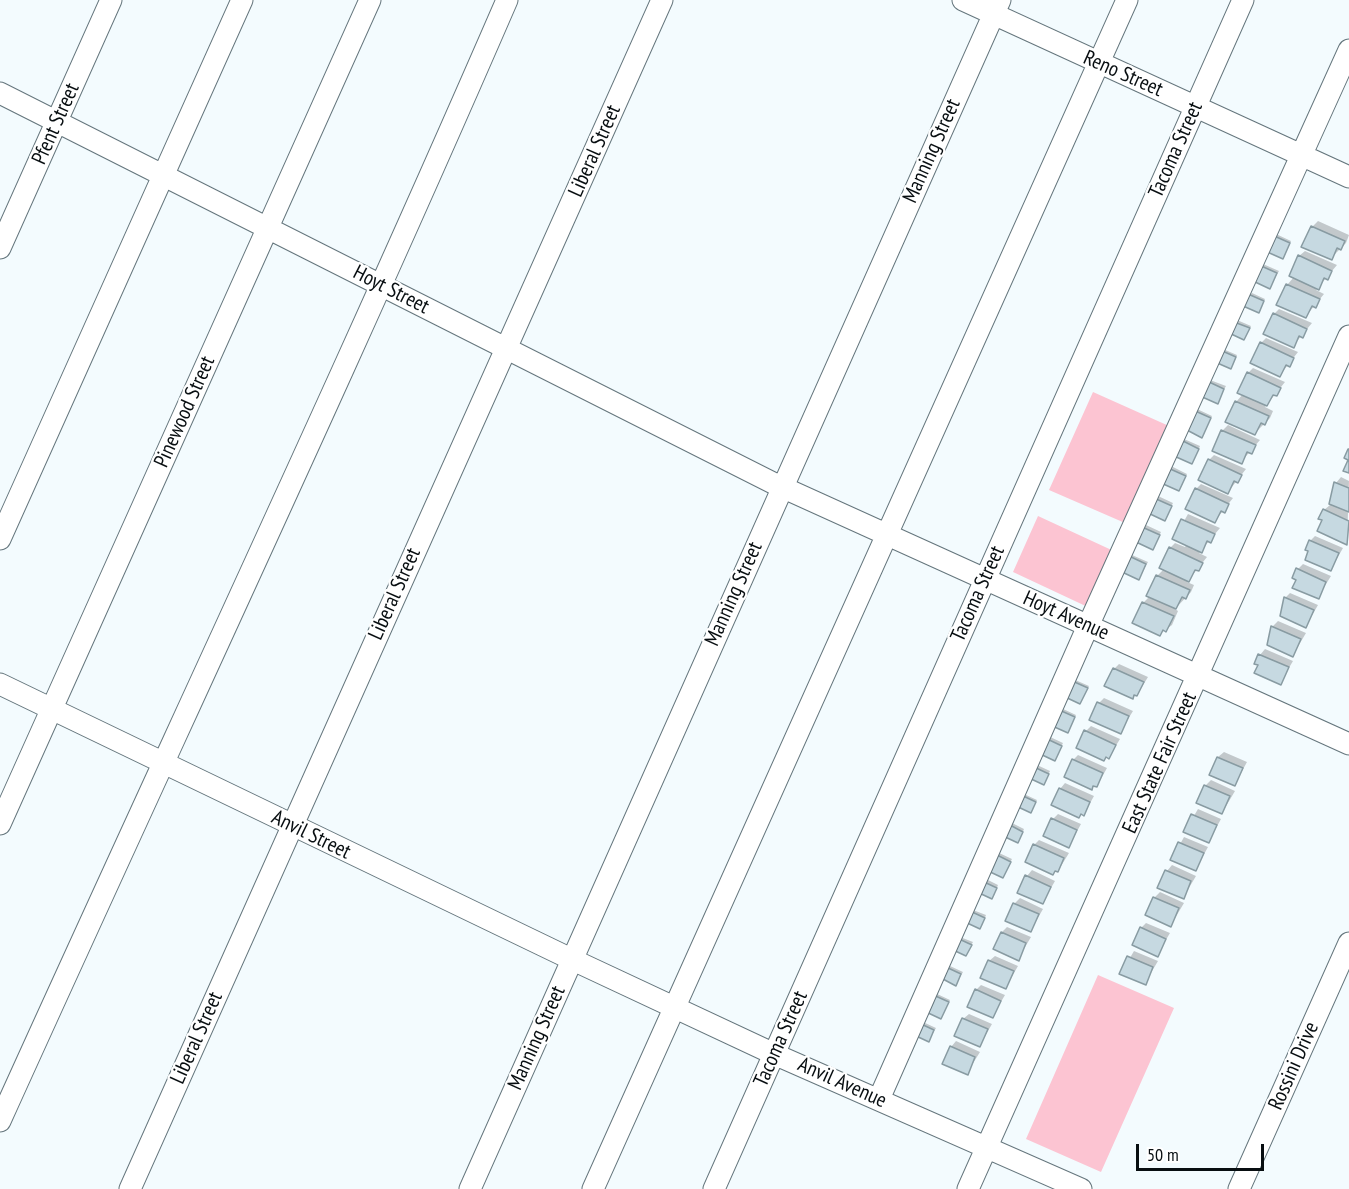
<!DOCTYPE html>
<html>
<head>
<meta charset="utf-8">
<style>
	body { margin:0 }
	#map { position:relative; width:1349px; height:1189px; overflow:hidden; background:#f3fbfe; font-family:"PT Sans Narrow",sans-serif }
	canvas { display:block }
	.scale { position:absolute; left:1136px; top:1144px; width:128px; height:27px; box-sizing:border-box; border:3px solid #080e11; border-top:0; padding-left:8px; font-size:18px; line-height:21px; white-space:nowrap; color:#080e11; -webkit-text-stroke:4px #fff; paint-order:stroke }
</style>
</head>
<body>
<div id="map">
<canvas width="1349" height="1189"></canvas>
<div class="scale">50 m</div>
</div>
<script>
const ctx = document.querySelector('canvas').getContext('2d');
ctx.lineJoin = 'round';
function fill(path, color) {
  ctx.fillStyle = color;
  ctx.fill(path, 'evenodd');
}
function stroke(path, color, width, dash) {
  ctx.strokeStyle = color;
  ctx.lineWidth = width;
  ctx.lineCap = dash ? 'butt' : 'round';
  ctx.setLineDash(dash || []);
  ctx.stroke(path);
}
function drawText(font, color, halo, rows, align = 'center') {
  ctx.font = font + ' "PT Sans Narrow",sans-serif';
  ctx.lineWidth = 4.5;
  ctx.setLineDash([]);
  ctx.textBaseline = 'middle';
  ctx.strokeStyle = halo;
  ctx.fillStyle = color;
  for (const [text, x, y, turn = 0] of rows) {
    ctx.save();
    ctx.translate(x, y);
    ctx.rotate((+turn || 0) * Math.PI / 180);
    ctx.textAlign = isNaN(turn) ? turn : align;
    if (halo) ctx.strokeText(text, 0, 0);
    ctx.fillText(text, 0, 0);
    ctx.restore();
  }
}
fill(new Path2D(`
	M1093,392L1169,426L1125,523L1049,490Z
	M1038,516L1118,553L1092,609L1013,572Z
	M1098,975L1174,1008L1101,1172L1026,1139Z`), '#fcc4d2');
fill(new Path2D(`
	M1318,221L1349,235L1346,243L1331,258L1312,227Z
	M1276,234L1291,241L1285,255L1267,250Z
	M1305,251L1337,265L1316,290L1324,294L1306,316L1287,285L1294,277L1299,256Z
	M1263,264L1279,271L1270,287L1255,280Z
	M1252,293L1265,299L1259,311L1250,295Z
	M1279,309L1312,323L1293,346L1274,314Z
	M1237,320L1251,326L1244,338L1231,332Z
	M1266,338L1298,352L1280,375L1261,343Z
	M1223,349L1237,355L1233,365L1217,361Z
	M1253,368L1285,382L1265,407L1273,411L1270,418L1255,433L1236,402L1243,394L1248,373Z
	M1210,380L1226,386L1217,402L1208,382Z
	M1197,409L1212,416L1202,436L1186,429Z
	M1228,425L1260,440L1241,462L1222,431Z
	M1184,439L1200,446L1194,460L1182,441Z
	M1214,455L1246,469L1228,492L1209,460Z
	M1171,466L1187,474L1181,487L1163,483Z
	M1341,477L1349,481L1347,543L1324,520V510L1330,505L1336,483Z
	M1201,484L1233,498L1215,521L1196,489Z
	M1158,496L1173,503L1165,519L1150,512Z
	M1188,514L1220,528L1199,553L1207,557L1187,582L1194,585L1191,592L1175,609L1178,611L1172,625L1160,634L1143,603L1150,596L1157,576L1164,569L1170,548L1175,543L1185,547L1187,544L1174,539Z
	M1146,525L1161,532L1153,548L1144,528Z
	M1315,536L1343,548L1331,569L1310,541Z
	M1132,555L1148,562L1139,578L1130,557Z
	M1303,564L1331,576L1318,597L1298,579V569Z
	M1290,593L1318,605L1306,626L1285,598Z
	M1278,621L1306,633L1293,655L1272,627Z
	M1265,649L1293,661L1280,683L1260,664V655Z
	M1119,664L1148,677L1137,695L1132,697L1114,669Z
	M1073,679L1089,686L1080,702Z
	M1104,698L1133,711L1120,732L1099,703Z
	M1061,708L1076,715L1068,731L1059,710Z
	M1091,726L1120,739L1109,757L1104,759L1086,731Z
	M1048,736L1063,743L1055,759Z
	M1224,752L1247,762L1235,784L1218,757Z
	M1078,755L1107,768L1097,786L1091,788L1073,760Z
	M1037,765L1050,771L1044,783L1031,777Z
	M1211,780L1235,791L1222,813L1205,786Z
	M1065,783L1094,796L1084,814L1060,789Z
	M1024,794L1037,800L1031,811L1022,796Z
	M1198,809L1221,819L1209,841L1185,831Z
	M1058,814L1081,824L1069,846L1053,819Z
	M1012,823L1024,829L1020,839L1005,835Z
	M1184,837L1208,847L1196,869L1172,859Z
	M1039,840L1069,853L1058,871L1034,845Z
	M997,852L1012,859L1003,876Z
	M1172,865L1196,876L1183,898L1167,871Z
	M1032,870L1055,881L1043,902L1027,876Z
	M986,879L998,885L994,895L979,891Z
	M1160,892L1184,903L1171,925L1154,898Z
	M1020,898L1043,909L1031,930L1014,904Z
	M973,910L986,915L982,925L967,921Z
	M1146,923L1170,933L1157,955L1141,928Z
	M1007,927L1031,937L1018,959L1002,932Z
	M960,937L973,942L966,954L953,949Z
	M1134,951L1158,961L1145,983L1121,973Z
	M995,956L1018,966L1006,987L989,961Z
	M950,966L963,972L956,984L947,968Z
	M981,985L1005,995L992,1017L976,990Z
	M935,993L950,1000L941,1017Z
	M969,1014L992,1024L980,1045L963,1019Z
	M923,1022L936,1028L929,1040L916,1034Z
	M956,1041L980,1052L967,1073L951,1047Z`), '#0003');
const building = new Path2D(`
	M1311,226L1345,241L1341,250L1337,248L1332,260L1301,247Z
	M1272,235L1290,243L1283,259L1265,251Z
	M1298,255L1332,271L1328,280L1324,278L1319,290L1289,276Z
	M1259,265L1277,273L1270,289L1253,281Z
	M1286,284L1320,299L1316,308L1312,306L1306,318L1276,305Z
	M1248,294L1264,301L1259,313L1243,306Z
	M1273,313L1307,329L1303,338L1299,336L1294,348L1263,334Z
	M1234,322L1250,328L1244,340L1229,333Z
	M1260,342L1294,358L1290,367L1286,365L1280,377L1250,363Z
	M1220,350L1236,357L1231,369L1215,362Z
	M1247,372L1281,388L1277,396L1273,395L1267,406L1237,393Z
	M1207,381L1224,389L1218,404L1200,396Z
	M1235,401L1269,416L1265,425L1261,423L1255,435L1225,422Z
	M1193,410L1211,418L1202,438L1185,429Z
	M1221,430L1256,445L1252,454L1247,452L1242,464L1212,451Z
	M1181,440L1199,449L1192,464L1174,456Z
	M1348,449H1349V473L1343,471L1348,460L1344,458Z
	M1208,459L1242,475L1238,483L1234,481L1228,494L1198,480Z
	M1168,468L1186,476L1179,491L1161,483Z
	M1334,482L1349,488V512L1329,504Z
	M1195,488L1229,504L1225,513L1221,511L1215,523L1185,509Z
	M1154,498L1172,506L1165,521L1148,513Z
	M1323,509L1349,521L1347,545L1317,531L1322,520L1318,519Z
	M1181,519L1215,534L1211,543L1207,541L1202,553L1172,539Z
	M1142,527L1160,535L1153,550L1136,542Z
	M1309,540L1339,553L1331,571L1305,560L1308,551L1305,550Z
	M1169,547L1203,563L1199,571L1195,570L1189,582L1159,568Z
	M1129,556L1146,564L1139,580L1122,572Z
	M1296,568L1326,582L1319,599L1292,588L1296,580L1292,578Z
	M1156,575L1190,590L1186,599L1182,597L1176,609L1146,596Z
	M1284,597L1314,610L1306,628L1280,616Z
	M1142,602L1174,616L1166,632L1163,630L1160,636L1132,623Z
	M1271,626L1301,639L1293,657L1267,645Z
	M1258,654L1289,667L1281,685L1254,673L1258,665L1254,664Z
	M1113,668L1144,682L1137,696L1134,695L1133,699L1104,686Z
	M1070,680L1088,688L1080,704L1063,696Z
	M1097,702L1129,716L1121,734L1089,720Z
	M1057,709L1075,717L1068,733L1050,725Z
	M1084,730L1116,745L1109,759L1106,757L1104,761L1076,748Z
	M1045,738L1062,746L1055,761L1038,753Z
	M1217,757L1243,768L1235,786L1209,775Z
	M1072,759L1103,773L1097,787L1093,786L1092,790L1064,777Z
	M1034,767L1049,774L1044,785L1029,778Z
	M1204,785L1230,796L1222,814L1196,803Z
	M1059,788L1090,802L1084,816L1081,814L1079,818L1051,805Z
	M1021,795L1036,802L1031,813L1016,806Z
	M1191,814L1217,825L1209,843L1183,832Z
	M1051,818L1077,830L1069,848L1043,836Z
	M1008,824L1023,832L1018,843L1003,836Z
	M1178,842L1204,853L1196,871L1170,860Z
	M1033,844L1064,858L1058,872L1055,871L1053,875L1025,862Z
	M993,853L1011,862L1003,878L986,870Z
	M1165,870L1191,881L1184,899L1157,888Z
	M1025,875L1051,887L1043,904L1017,893Z
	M982,881L997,888L992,899L977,892Z
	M1153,897L1179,908L1171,927L1145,915Z
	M1013,903L1039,914L1031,932L1005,921Z
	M970,911L985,918L980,929L965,922Z
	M1140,927L1166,939L1158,957L1132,945Z
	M1001,932L1026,943L1019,961L993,949Z
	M957,938L972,945L966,956L951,949Z
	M1127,956L1153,967L1146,985L1119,974Z
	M988,960L1014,971L1006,989L980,978Z
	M946,967L961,974L956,986L941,978Z
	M975,989L1001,1001L993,1018L967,1007Z
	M931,994L949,1002L941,1019L924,1011Z
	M962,1018L988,1029L980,1047L954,1036Z
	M919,1023L934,1030L929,1042L914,1035Z
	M950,1046L975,1057L968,1075L942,1064Z`);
fill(building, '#c6d9e1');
stroke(building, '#889ba2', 1.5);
const minor = new Path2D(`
	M963,0L1349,177
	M0,93L773,483L1349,744
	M0,248L111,0
	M0,539L242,0
	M0,684L571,959L774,1054L1081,1189
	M0,824L370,0
	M879,1099L1088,626L1349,50
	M0,1121C169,747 344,376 507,0
	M130,1189L662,0
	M470,1189L1000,0
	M593,1189L1127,0
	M714,1189L1243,0
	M968,1189L1349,336
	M1239,1189L1349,943`);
stroke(minor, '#65767d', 23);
stroke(minor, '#fff', 21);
drawText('21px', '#080e11', '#fff', [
	["Reno Street",1123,74,24],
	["Pfent Street",56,124,-66],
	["Tacoma Street",1176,150,-66],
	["Liberal Street",595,151,-66],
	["Manning Street",932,151,-66],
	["Hoyt Street",391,290,27],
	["Pinewood Street",185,412,-66],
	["Liberal Street",395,594,-66],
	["Manning Street",734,594,-66],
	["Tacoma Street",978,594,-66],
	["Hoyt Avenue",1066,616,24],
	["East State Fair Street",1160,763,-66],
	["Anvil Street",311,835,26],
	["Liberal Street",197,1038,-66],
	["Manning Street",537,1038,-66],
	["Tacoma Street",781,1039,-66],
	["Rossini Drive",1294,1066,-66],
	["Anvil Avenue",842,1083,24]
]);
</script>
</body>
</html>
